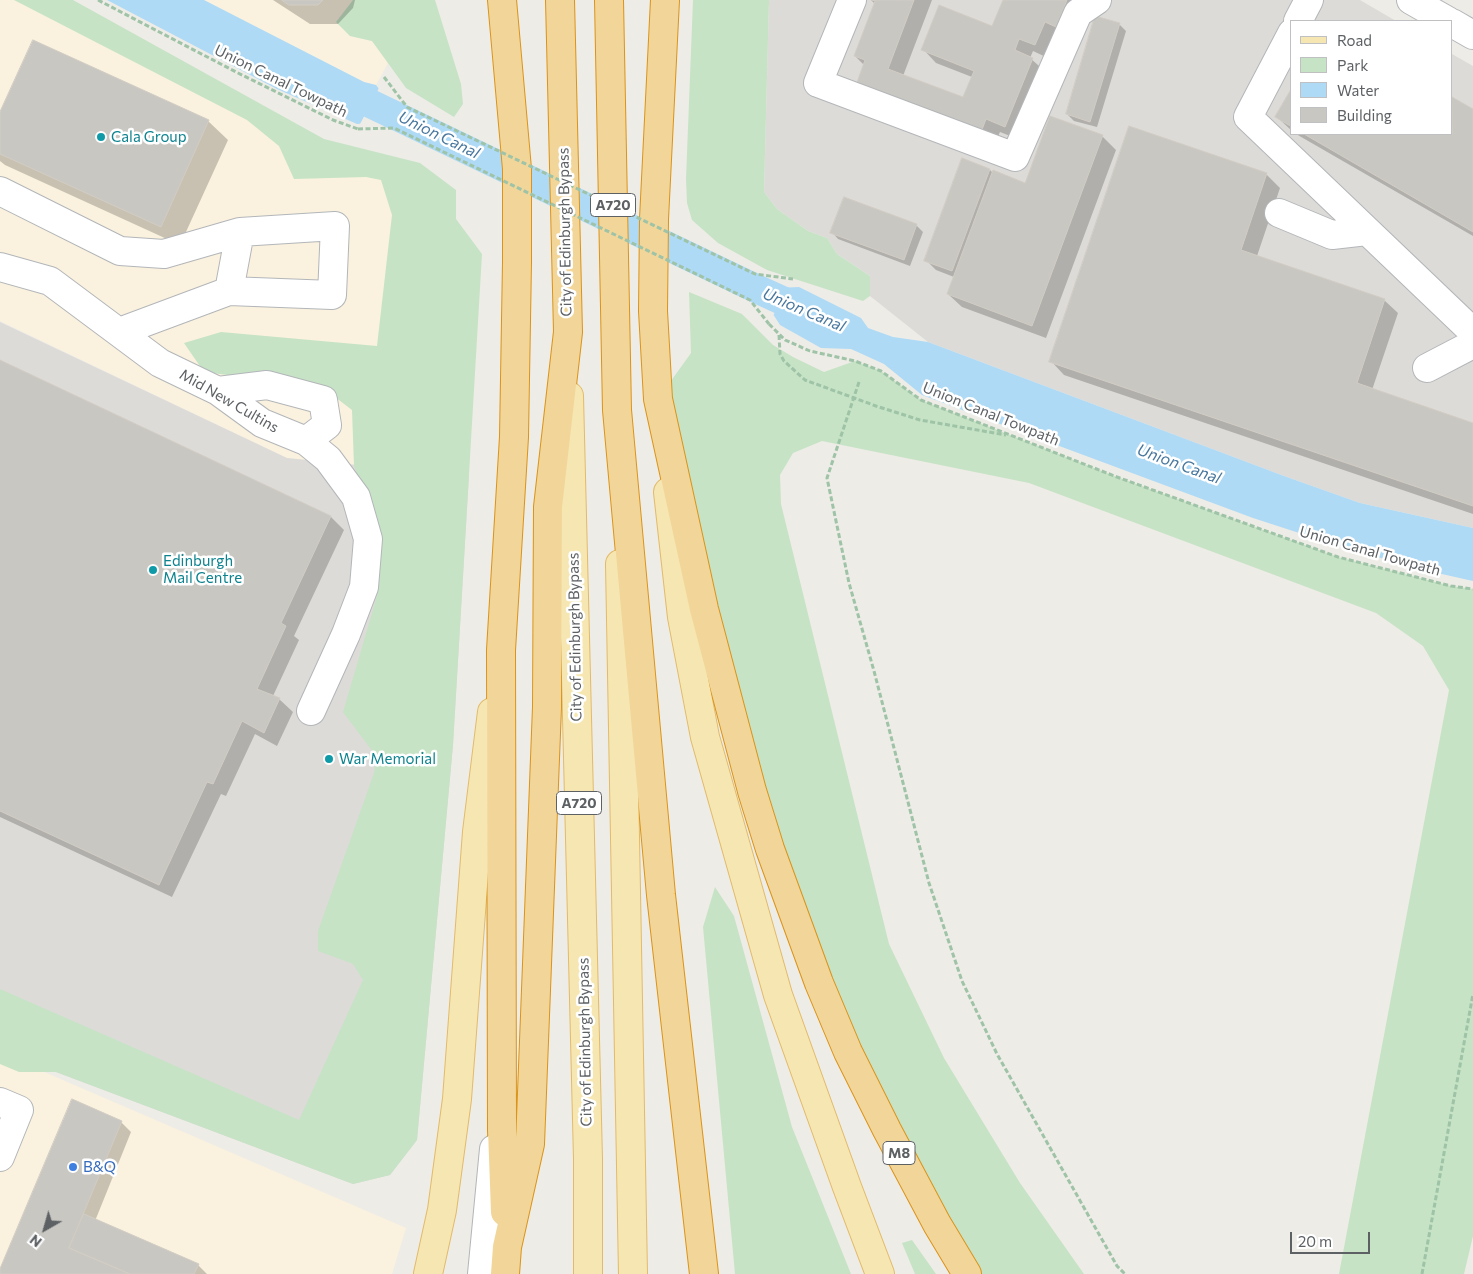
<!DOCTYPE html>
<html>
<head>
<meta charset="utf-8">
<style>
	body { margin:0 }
	#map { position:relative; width:1473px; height:1274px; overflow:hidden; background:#eeece6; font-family:Commissioner,sans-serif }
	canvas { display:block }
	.legend { position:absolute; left:1290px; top:20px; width:162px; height:115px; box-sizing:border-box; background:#fff; border:1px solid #bec0c1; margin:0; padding:6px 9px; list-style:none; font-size:15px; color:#5d6164 }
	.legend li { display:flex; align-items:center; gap:10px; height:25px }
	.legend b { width:25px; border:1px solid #bec0c1 }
	.north { position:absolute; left:20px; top:1204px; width:50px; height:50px; -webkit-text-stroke:4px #fff; paint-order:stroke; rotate:218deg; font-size:14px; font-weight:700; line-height:20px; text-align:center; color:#5d6164 }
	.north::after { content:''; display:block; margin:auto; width:18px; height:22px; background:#5d6164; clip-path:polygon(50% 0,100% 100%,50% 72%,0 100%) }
	.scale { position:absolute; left:1290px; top:1232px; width:80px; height:22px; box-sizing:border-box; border:2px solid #5d6164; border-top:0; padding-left:6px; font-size:15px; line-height:18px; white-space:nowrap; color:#5d6164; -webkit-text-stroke:4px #fff; paint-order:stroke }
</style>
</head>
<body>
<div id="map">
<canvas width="1473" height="1274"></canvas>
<ul class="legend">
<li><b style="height:6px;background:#f6e7b2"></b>Road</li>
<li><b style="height:14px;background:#c6e3c5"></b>Park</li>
<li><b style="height:14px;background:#aedaf6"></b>Water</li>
<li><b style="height:14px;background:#c9c7c2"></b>Building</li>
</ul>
<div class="north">N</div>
<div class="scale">20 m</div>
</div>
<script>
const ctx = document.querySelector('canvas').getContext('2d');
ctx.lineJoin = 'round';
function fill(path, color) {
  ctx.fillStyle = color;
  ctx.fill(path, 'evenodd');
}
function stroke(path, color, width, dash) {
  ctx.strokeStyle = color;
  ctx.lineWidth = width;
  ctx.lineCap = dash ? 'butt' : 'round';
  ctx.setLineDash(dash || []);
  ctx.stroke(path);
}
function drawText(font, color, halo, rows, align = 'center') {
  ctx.font = font + ' Commissioner,sans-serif';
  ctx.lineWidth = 5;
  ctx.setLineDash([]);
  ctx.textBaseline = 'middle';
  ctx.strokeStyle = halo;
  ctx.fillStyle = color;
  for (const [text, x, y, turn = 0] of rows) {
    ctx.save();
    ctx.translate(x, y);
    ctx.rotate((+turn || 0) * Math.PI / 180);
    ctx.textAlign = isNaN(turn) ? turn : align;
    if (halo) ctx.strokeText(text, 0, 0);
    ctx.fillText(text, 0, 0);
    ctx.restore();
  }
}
fill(new Path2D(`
	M0,0H47L417,194L390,469L287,458L0,321Z
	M204,0H353L337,22L350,36L372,41L388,63L376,85L364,82Z
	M0,1053L406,1228L392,1274H0Z`), '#faf2de');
fill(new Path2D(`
	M769,0H1360L1396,21H1292V134H1452V54L1473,66V528L1360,503L1284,476L928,342L870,296V276L837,254L827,238L808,231L777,209L764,192Z
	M0,322L287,458L469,476L453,745L417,1140L390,1175L353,1184L56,1072L0,1048Z`), '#dddbd8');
fill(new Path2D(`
	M14,0H73L324,139L420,163L456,190V219L482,254L453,745L417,1140L390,1175L353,1184L56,1072H19L0,1064V989L299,1120L363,980L353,964L318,951V931L374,773L376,756L343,712L377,596L382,538L354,466L352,410L322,387L204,372L184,343L221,332L377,346L392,215L381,180L366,177L294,179L279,146L247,120Z
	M353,0H435L461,84L463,104L454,117L406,88L372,41L350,36L336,22Z
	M693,0H769L764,192L777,209L808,231L827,238L837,254L870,276V296L863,301L767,270L718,243L692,220L687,203L686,179Z
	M689,292L742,314L773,345L793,357L824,372L855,361L881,371L921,400L1117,477L1338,557L1451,586L1473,589V1236L1464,1274H1339L1449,690L1423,646L1376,613L1029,483L822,441L793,453L780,475L781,504L889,944L944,1058L1020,1183L1084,1274H967L819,983L658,399L691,353Z
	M715,887L734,916L792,1127L851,1274H735L703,927Z
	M912,1240L936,1274H915L902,1243Z`), '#c6e3c5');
fill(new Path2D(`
	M107,0H204L364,82L376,85L403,120L357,124L277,89Z
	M799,287L861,318L868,328L893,337L928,342L1284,476L1360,503L1473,528V581L1415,568L1333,544L1253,518L922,395L884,364L851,349L821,348L780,325L757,289Z`), '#aedaf6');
fill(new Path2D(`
	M380,86L405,119V121L403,123L359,126Z
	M789,285L781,300L772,318L754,291V288L756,287Z`), '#eeece6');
fill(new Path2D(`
	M273,0H355L353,8L338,24H310Z
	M871,0H932L903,76L963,99L972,77L936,63L923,49L993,28L1004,0H1085L1048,58L1033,51L1030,58L1046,72L1018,139L1000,132L993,147L864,65L855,56L875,4Z
	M1119,24L1126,31L1097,127L1074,121L1067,114Z
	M1292,91V131L1277,117Z
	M1452,99L1473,111V236L1296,134H1452Z
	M0,115L208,121L228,140L180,245L5,165L0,161Z
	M1102,136L1116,150L1046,338L962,307L948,294L954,277L936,270L926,260L963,160L990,170L993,173L1026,184Z
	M1266,174L1280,188L1257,256L1384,300L1398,313L1372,390L1473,424V514L1064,375L1051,361Z
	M916,225L923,232L910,266L838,239L832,232Z
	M0,362L331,517L344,530L294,636L299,640L273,696L279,699L293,712L277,746L255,734L226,796L221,794L172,897L0,817Z
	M121,1122L131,1132L95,1221L198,1265L207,1274H0Z`), '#0003');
stroke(new Path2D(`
	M367,102L757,289L792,305`), '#aedaf6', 29);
const building = new Path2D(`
	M282,0H323L318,5H289Z
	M872,0H914L888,69L963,97L974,71L921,50L939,5L992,26L1003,0H1067L1056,27L1045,22L1035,45L1019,39L1015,50L1033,58L1005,127L986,119L980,135L855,88L865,60L854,56L875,1Z
	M1095,16L1120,23L1090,122L1066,114Z
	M33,40L209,120L161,227L0,154V112Z
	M1292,88V127L1275,117Z
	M1452,97L1473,109V232L1304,134H1452Z
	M1050,116L1103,135L1032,326L947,294L993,170L1025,183Z
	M1129,126L1267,173L1241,250L1385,299L1357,383L1473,423V506L1049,362Z
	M962,158L990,169L952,271L924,261Z
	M844,197L917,224L904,260L830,233Z
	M0,360L331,516L281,623L286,626L257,689L280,698L264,733L242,721L213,784L207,782L159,885L0,811Z
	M72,1099L122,1121L69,1248L130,1274H0V1269Z
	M84,1214L199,1264L194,1274H130L69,1248Z`);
fill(building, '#c9c7c2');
stroke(building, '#d2cdc4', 1);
const minor = new Path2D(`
	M852,0L818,83L1015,157L1078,13L1097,0
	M1411,0L1448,21
	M1298,21L1309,0
	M1452,23L1473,35
	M1292,33L1248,117L1473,332
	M0,191L120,251L164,254L240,232L335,226L332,295L229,291L119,332
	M1279,213L1332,235L1367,231
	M0,267L50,281L160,363L218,391L262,423L306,441L328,459L356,497L368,539L364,587L346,634L311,711
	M229,291L240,232
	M1427,368L1473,344
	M218,391L267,385L323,400L327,425L306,441
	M0,1102L19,1110L0,1157
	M482,1274L494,1149`);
const major = new Path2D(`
	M569,396L588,1159V1274
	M668,492L682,617L705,737L778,995L847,1187L880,1274
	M620,564L633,1274
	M428,1274L442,1210L457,1099L477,832L492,712`);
const highway = new Path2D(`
	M502,0L517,169V262L514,437L501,650L502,1130L505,1212
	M609,0L617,410L661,895L704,1274
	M665,0L654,219L653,311L658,399L704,609L752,791L770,849L819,983L848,1052L887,1130L937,1224L967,1274
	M505,1274L507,1247L530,1144L547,707L548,507L568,332L560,0`);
stroke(minor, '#b3b6b9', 30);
stroke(major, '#e2ba6a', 30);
stroke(highway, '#db9319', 30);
stroke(new Path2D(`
	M98,0L238,73L333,120L358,129
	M769,324L785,340L810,351L855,361L881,371L921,400L1117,477L1338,557L1451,586L1473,589
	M779,335L780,354L784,361L805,380L876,406L920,420L1006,435
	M859,382L827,478L849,583L874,671L929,883L962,981L997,1054L1117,1266L1125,1274
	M1422,1274L1473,994`), '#9ec3a7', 3, [5, 2.5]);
stroke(minor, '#fff', 28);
stroke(major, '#f6e7b2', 28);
stroke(highway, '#f2d699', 28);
stroke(new Path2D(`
	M384,77L407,107L755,274L793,279
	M358,129L394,128L750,300L769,324`), '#9ec3a7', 3, [5, 2.5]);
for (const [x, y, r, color] of [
	[101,137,5,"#0f9aa8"],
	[153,570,5,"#0f9aa8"],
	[329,759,5,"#0f9aa8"],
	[73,1167,5,"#3f7fe0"]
]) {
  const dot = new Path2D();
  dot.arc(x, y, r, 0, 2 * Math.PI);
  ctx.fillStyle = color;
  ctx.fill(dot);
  stroke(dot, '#fff', 2);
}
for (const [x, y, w] of [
	[613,205,45],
	[579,803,45],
	[899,1153,32]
]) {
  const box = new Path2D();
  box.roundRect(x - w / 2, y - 11.5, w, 23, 4);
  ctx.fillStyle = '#fff';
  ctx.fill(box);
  stroke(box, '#5d6164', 1);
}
drawText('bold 14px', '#5d6164', null, [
	["A720",613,205],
	["A720",579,803],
	["M8",899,1153]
]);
drawText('15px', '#5d6164', '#fff', [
	["Union Canal Towpath",281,81,26],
	["City of Edinburgh Bypass",565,232,-91],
	["Mid New Cultins",229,401,30],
	["Union Canal Towpath",991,414,22],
	["Union Canal Towpath",1370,551,16],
	["City of Edinburgh Bypass",575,637,-91],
	["City of Edinburgh Bypass",585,1042,-91]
]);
drawText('15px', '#0d838f', '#fff', [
	["Cala Group",111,137],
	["Edinburgh",163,561],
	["Mail Centre",163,578],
	["War Memorial",339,759]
], 'left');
drawText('15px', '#366cbe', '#fff', [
	["B&Q",83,1167]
], 'left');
drawText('italic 16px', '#48779e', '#fff', [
	["Union Canal",439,135,26],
	["Union Canal",804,310,23],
	["Union Canal",1179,464,20]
]);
</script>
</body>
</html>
